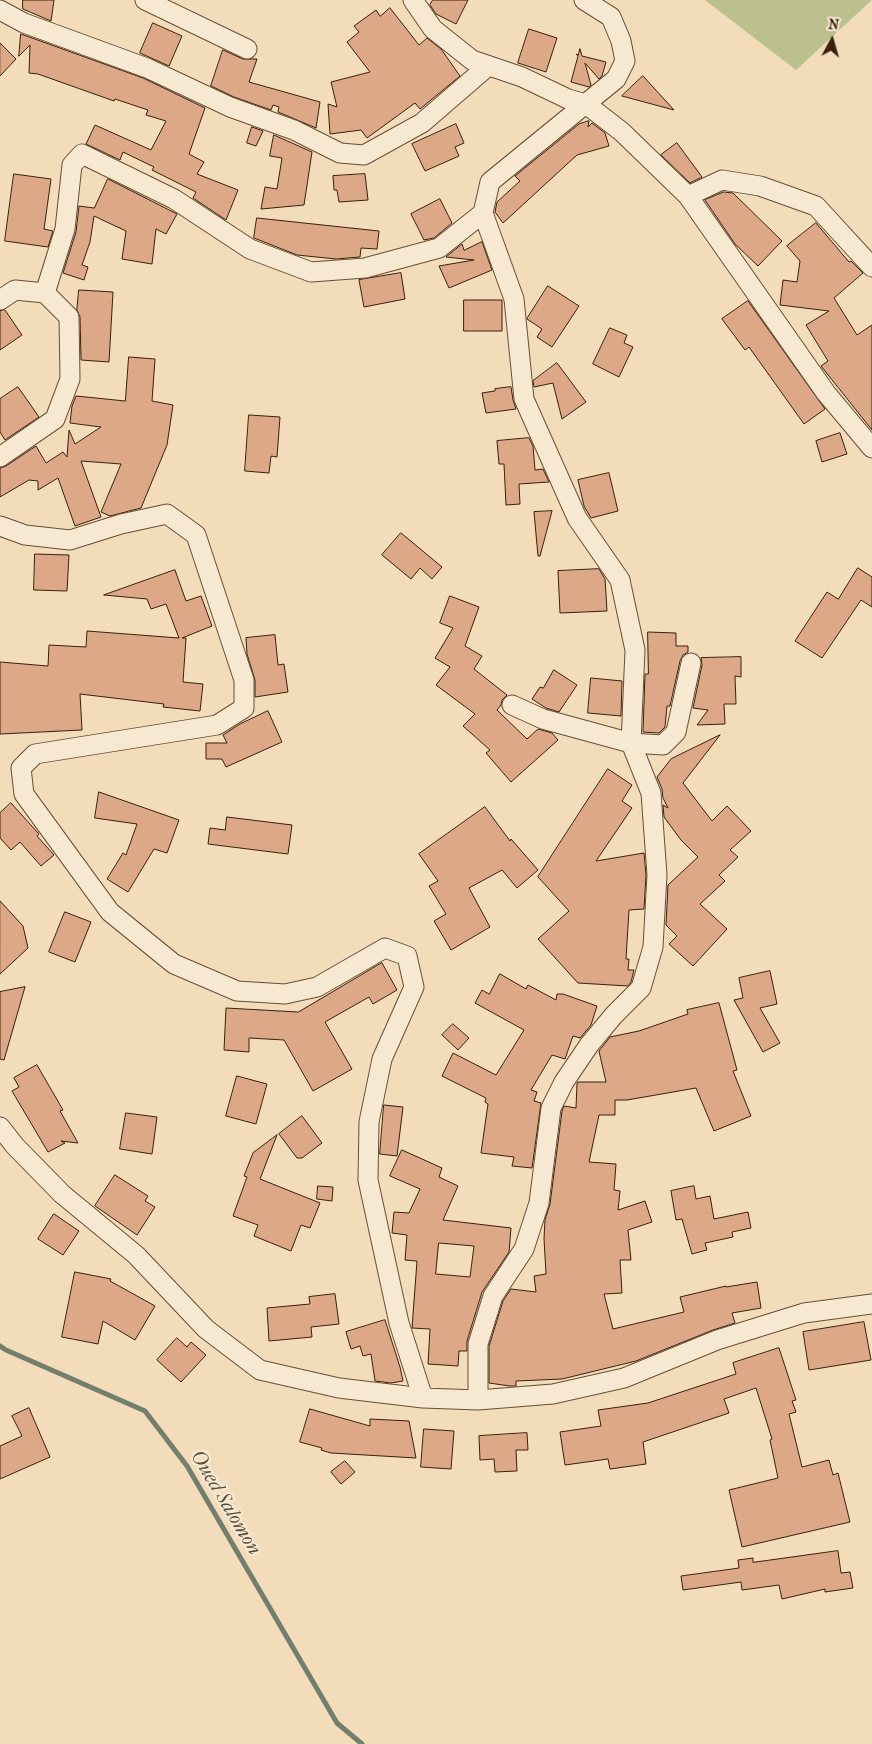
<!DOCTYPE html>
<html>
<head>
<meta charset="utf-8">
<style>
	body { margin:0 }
	#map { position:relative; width:872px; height:1744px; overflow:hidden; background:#f2dcb9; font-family:"IM FELL French Canon",serif }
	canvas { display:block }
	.north { position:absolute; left:807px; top:15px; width:50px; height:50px; -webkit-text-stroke:4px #f7e8d2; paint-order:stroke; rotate:6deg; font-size:14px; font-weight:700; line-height:20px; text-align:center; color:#38200c }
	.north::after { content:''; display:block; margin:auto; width:18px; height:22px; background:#38200c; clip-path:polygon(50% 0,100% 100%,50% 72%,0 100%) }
</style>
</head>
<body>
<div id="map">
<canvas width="872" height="1744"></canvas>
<div class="north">N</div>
</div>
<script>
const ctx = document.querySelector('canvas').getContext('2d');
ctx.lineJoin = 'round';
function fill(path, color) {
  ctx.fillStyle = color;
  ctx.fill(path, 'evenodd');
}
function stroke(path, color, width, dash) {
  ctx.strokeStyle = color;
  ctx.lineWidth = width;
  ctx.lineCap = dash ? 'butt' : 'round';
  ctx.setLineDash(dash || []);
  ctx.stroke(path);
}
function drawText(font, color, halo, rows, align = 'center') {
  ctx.font = font + ' "IM FELL French Canon",serif';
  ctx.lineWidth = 4.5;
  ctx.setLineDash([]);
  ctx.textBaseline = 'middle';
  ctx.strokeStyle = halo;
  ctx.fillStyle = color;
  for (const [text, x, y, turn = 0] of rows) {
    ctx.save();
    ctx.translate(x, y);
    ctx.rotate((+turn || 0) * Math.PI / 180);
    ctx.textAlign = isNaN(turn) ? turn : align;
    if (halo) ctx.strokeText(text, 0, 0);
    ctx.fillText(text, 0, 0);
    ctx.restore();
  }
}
fill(new Path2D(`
	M705,0H872L796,70Z`), '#bcc08e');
stroke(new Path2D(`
	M0,1346L6,1350L145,1411L187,1466L337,1723L362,1744`), '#737e6d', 5);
const building = new Path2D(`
	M23,0H54L51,21L23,9Z
	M433,0H468L456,24L436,14L430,5Z
	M390,8L419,45L427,38L441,49L460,76L420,109L415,103L367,138L361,130L330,134L328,104L337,107L331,82L370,72L347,42L359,32L354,26L376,10L380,16Z
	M153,23L182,36L169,66L140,53Z
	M529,29L557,38L546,72L518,63Z
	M21,34L143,78L205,108L189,154L204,162L197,174L238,190L226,220L193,198L196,192L152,170L154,167L123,152L120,160L86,144L95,125L151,150L166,121L146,115L148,110L115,99L114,101L38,74L29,73L30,45L19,56Z
	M0,43L16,59L0,76Z
	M580,49L582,56L606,62L602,76L599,79L585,63L591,85L589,87L571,82L578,56L576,54L578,55Z
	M223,50L243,59H257L249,82L320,102L316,128L278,112L279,107L273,105L271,110L234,97L211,86Z
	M643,76L674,110L622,96Z
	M589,121L588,127L592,123L605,133L609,146L577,155L503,223L495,212L497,202L520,181L515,176L579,124Z
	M456,124L464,143L455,147L459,156L425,171L412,144Z
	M252,127L263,131L256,146L247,143Z
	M274,135L312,152L304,205L261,209L265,187L277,189L282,158L270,156Z
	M677,143L702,177L690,183L661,155Z
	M14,174L51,179L44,229L53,231L48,247L5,241Z
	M365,174L368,200L339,202L337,190H334L333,176Z
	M108,179L177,214L166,234L156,229L152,264L122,259L126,231L94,216L90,242L82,265L88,267L84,280L63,273L76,232L79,206L94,208Z
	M724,192L733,193L782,241L758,266L735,244L705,200Z
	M440,199L452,223L434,238L424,240L411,214Z
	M257,218L379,231L377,249L361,248L360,257L336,259L297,255L254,238Z
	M816,223L849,262L851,261L863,273L834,298L857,335L872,325V430L821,366L828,361L806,325L829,311L780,305L783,280L797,282L800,261L787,246Z
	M482,242L492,270L449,288L439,266L474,260L446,257L462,244L464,250Z
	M401,273L405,299L364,307L359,280Z
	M548,286L579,306L552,347L537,337L542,329L527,319Z
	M79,290L113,292L109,362L81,360L80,317L77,310Z
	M464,300H502V331H464Z
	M748,301L825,409L804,424L749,347L745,350L722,319Z
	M5,310L22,335L0,350V311Z
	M610,328L627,335L624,343L633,347L619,377L593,364Z
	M129,357L155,359L152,401L173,405L167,445L141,508L110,516L101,512L121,464L81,461L101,517L75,526L58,478L38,490V481L29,480L0,497V468L6,466L36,446L46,463L63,452L67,457L69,430L75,444L101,427L70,423L72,406L76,396L125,401Z
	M557,363L586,402L562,419L553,383L534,387L533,381Z
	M18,387L39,417L5,440L0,432V399Z
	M511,387L513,400L516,409L486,413L482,393L495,391V389Z
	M249,415L280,417L277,457L271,456L269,473L245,471Z
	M840,433L847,454L822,462L816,441Z
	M529,438L533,446L535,470L543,469L549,482L519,484L520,504L506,505L504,464H499L497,441Z
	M609,473L618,511L591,518L584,506L578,480Z
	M552,511L540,556H538L534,512Z
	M401,533L442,567L432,579L420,568L411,579L382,555Z
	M35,554L69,555L67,591L34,590Z
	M858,568L872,577V607L861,600L822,658L795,641L827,592L838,599Z
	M599,569L605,579L607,611L560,613L558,571Z
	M175,570L186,601L201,596L212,626L182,638H186L183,682L203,684L200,711L163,707L164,704L80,694L82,730L0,734V662L48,666L49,645L86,647L87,631L179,638L166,604L151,609L147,599L104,595Z
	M450,596L479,607L465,646L482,656L474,669L507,695L502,700L501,705L497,710L527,739L538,729L552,733L558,740L511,782L486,753L490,750L463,726L475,714L436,685L450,667L435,658L453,628L440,623Z
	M648,632L676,633V646H688V652L683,655L680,661L670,706H667L665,727L659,733L643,732L645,674H648Z
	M275,635L278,665L284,664L288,692L255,697V680L247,654L246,638Z
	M741,657V677L735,676L736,704H724L725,724L697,725L708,710L693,708L702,665L701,658Z
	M554,670L577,685L559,712L546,708L532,699L540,687L543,688Z
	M591,678L622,681L621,716L588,713Z
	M268,711L282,742L226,767L222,759H206V743H227L223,735L240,724Z
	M720,735L683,783L712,821L727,806L751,831L730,850L738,857L719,875L725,881L700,904L727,929L693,966L669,944L677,936L666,925L668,885L698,857L681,840L664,817L663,805L668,808L663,798L662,789L657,777L671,759Z
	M608,769L632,785L622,801L632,808L596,861L644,853L646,875L644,909L629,910L626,959H629L628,970H634L631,982L628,986L578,983L538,939L569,911L538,877Z
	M99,792L179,820L167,853L154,849L128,892L107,879L123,853L126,855L137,824L95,818Z
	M11,803L39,834L37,836L54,855L41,866L20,842L11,850L0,838V813Z
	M485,807L510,841L511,839L538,870L517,888L502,870L469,888L490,927L451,950L434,921L446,914L429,886L438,881L419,854Z
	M227,817L292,825L288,854L208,844L210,828L225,830Z
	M0,901L23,926L28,948L0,974Z
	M65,912L91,922L75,962L49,952Z
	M382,963L397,990L373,1004L369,997L325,1022L352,1069L313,1091L284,1040L249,1038V1052L224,1050L226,1008L298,1012Z
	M770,971L777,1004L760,1008L780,1043L763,1052L734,1000L743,998L739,978Z
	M500,974L526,989L528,985L556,1000L557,994H563L597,1006L591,1025L580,1038L573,1036L565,1059L552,1055L531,1090L537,1092L534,1101L541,1103L532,1168L512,1166L514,1157L481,1153L488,1104L485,1102L486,1098L442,1076L453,1053L496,1075L524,1030L475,1003L482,990L489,994Z
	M25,987L4,1060L0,1059V992Z
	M719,1003L737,1070L733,1071L751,1116L714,1131L696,1088L627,1100H615V1115H599L589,1162L616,1164L614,1190L620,1191L618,1210L645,1201L652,1222L628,1230L631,1260H620L622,1293L604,1294L613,1329L684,1312L680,1297L726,1286V1287L757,1282L761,1308L732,1313L735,1323L713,1330L636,1361L562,1379L516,1381V1386H510L489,1383V1346L503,1301L511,1289L536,1292L534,1276L546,1274L544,1239L545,1220L550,1204L562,1111L564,1106L576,1108L577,1083L578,1082H606L599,1051L610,1037L639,1031L688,1014L687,1010Z
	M453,1024L469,1038L458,1050L442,1035Z
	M37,1065L63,1110L60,1111L78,1143L61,1141L65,1143L48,1152L12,1091L19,1087L14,1078Z
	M237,1076L267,1084L256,1124L226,1116Z
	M384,1105L403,1107L397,1156L380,1154Z
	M126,1113L157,1117L152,1154L120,1149Z
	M302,1116L322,1143L302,1158H297L279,1134Z
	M277,1135L260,1179L320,1203L310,1228L301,1225L291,1251L254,1236L258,1225L233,1216L247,1177L244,1176L253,1153Z
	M402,1150L442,1168L439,1177L458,1186L443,1220L511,1228L509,1252L482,1292L467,1341V1351H459L458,1366L428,1364L430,1329L412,1328L417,1261L405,1260L407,1235L392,1233L394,1212L409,1213L420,1189L390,1176ZM439,1243L474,1246L470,1277L436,1274Z
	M115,1175L148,1196L145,1201L155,1207L137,1235L95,1206Z
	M318,1186L333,1187L332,1201L317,1199Z
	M694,1186L696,1199L710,1196L714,1219L748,1212L751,1228L732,1232L733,1237L705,1243L707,1250L692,1254L682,1219L676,1220L671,1191Z
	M54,1214L79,1231L63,1255L38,1239Z
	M75,1272L111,1279L110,1281L155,1306L135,1340L103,1321L98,1344L62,1337Z
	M335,1294L339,1324L311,1327L312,1337L269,1341L267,1308L310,1304L309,1297Z
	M385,1320L400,1367L403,1381L391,1383L375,1381L371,1354L363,1356L360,1346L351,1349L346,1332Z
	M864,1322L871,1360L809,1370L803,1332Z
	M177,1338L187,1347L191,1342L206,1355L181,1382L157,1360Z
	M779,1348L796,1400L792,1401L796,1412L789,1414L802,1467L829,1460L833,1475L838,1473L850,1522L742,1547L729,1490L778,1478L770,1440L772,1439L756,1388L724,1399L729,1413L643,1442L646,1464L610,1469L608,1459L565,1465L560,1432L601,1426L598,1410L648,1403L736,1374L733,1363Z
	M29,1408L50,1457L0,1479V1446L22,1436L12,1416Z
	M310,1409L370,1426V1419L409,1421L416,1458L331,1453L321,1450L322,1448L300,1442Z
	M424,1429L454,1431L451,1469L421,1467Z
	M527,1433L528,1450H516L517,1471L495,1472L494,1459L480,1460L479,1436Z
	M345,1461L355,1472L341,1484L331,1472Z
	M838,1551L841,1573L850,1572L853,1588L825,1592V1589L782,1599L779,1585L742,1590L741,1582L683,1590L681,1576L739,1568L738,1560L753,1558V1562Z`);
fill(building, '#dda888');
stroke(building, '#38200c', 1);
const minor = new Path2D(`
	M145,0L247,49
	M413,0L433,29L472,60L522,77L568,99L586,104L622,132L688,196L826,393L872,448
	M0,10L24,23L147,68L230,107L294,130L340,153L364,155L422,123L488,66
	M688,196L722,180L760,186L816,206L872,267
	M45,293L65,229L72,165L82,154L174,199L250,249L311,272L365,268L439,248L483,213
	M0,300L15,290L45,293L69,317L70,379L55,419L0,457
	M0,526L25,535L70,540L121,524L167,514L196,535L244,680V708L217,725L35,754L21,768L24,794L110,912L174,964L237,991L285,994L317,987L385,948L407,956L414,987L382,1059L369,1122L368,1180L399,1323L423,1398
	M512,705L543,719L631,743L663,745L676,732L691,663
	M0,1127L15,1146L62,1194L136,1255L206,1329L260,1370L339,1388L423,1398L478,1400L553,1394L624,1378L717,1340L804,1313L872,1304
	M478,1400V1344L493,1296L524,1249L539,1203L551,1108L564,1082L589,1045L614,1015L641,988L653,947L657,875L651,793L631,743L635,650L620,580L577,518L524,399L514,299L483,213L490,182L616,79L625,61L621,41L611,17L584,0`);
stroke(minor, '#664f37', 21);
stroke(minor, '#f7e8d2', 19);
drawText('italic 20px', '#564f3d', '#f7e8d2', [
	["Oued Salomon",225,1503,59]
]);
</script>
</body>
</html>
